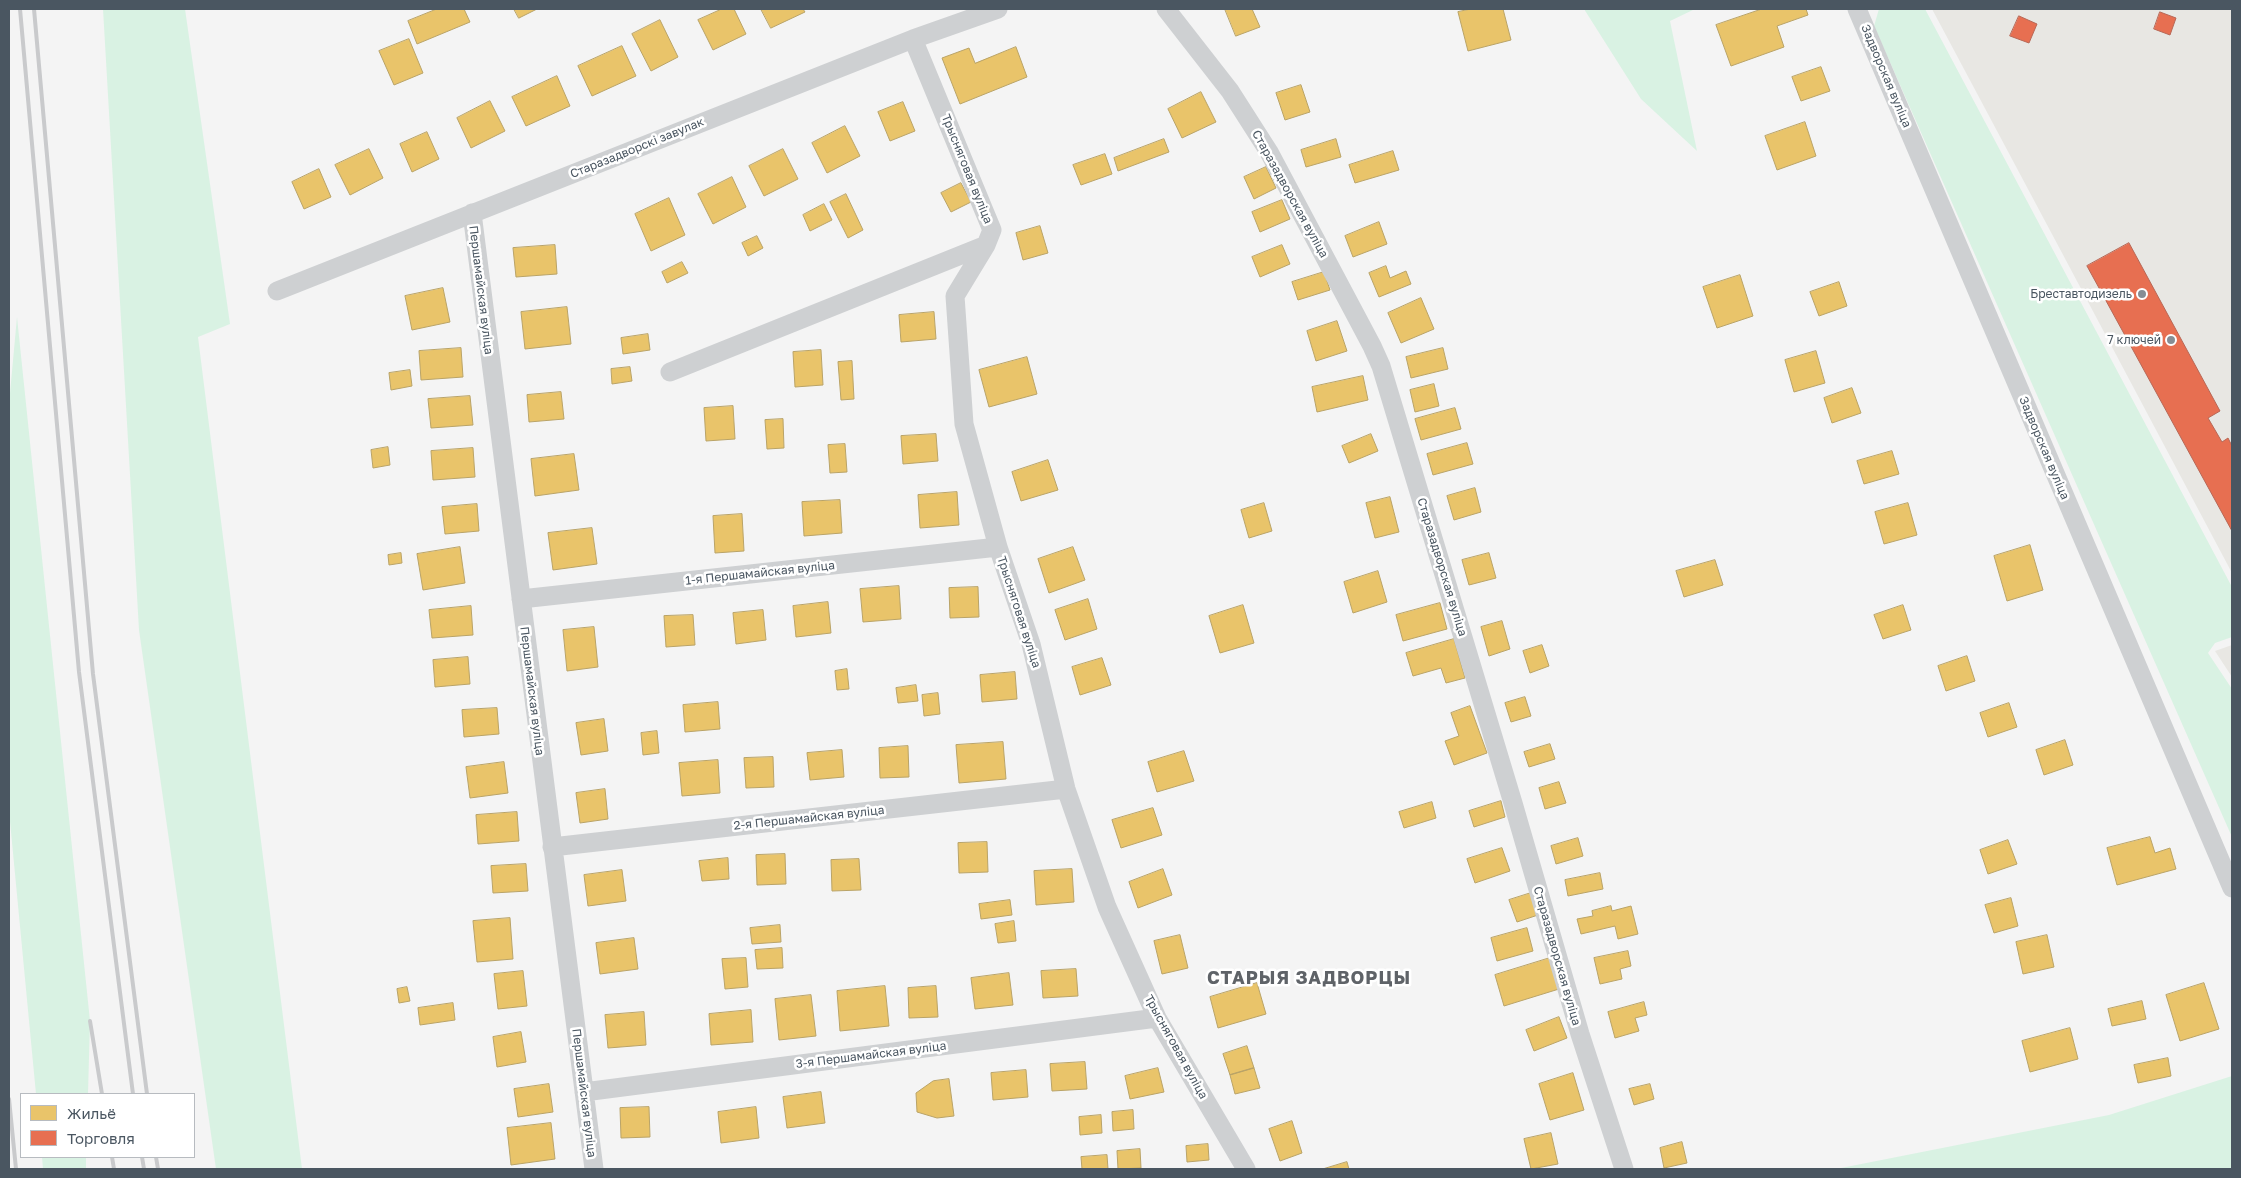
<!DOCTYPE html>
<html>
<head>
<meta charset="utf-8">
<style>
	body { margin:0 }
	#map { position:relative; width:2241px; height:1178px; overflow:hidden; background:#f4f4f4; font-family:"Golos Text",sans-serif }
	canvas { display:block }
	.frame { position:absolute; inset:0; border:10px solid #4a5661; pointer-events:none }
	.legend { position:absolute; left:20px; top:1093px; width:175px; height:65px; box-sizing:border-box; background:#fff; border:1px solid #b7bbc0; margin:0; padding:6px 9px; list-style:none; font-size:15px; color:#4a5661 }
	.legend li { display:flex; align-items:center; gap:10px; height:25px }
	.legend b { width:25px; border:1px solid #b7bbc0 }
</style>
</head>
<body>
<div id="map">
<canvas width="2241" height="1178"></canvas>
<div class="frame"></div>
<ul class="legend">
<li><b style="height:14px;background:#e9c46a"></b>Жильё</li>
<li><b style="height:14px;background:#e76f51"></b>Торговля</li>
</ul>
</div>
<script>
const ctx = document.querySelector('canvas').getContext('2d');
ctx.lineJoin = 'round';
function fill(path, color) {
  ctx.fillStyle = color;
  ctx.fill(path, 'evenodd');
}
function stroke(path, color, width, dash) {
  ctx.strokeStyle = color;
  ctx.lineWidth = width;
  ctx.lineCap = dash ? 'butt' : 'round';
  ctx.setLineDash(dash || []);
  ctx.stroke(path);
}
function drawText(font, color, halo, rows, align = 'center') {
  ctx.font = font + ' "Golos Text",sans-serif';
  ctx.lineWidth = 5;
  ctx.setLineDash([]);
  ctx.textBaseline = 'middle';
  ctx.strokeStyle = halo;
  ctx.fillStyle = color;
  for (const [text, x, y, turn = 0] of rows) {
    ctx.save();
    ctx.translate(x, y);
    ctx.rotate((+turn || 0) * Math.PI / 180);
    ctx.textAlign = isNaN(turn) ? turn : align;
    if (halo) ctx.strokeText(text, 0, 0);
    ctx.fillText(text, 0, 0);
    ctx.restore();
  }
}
fill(new Path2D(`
	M1932,9H2232V573L2061,251Z
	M2232,645V677L2215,651Z`), '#e8e7e3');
fill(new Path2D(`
	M103,9H185L230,324L198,337L302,1169H216L139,630Z
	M1584,9H1695L1670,21L1697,151L1641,99Z
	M1879,9H1925L2232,587V637L2215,643L2208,653L2232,689V837L1874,26Z
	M17,317L90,1021L88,1094H36L9,811V404Z
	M2232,1076V1169H1836L2109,1115Z
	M42,1157H86V1169H43Z`), '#d9f2e3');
const homes = new Path2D(`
	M437,9H464L470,22L417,44L408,21Z
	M514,9H537L519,18Z
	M722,9H734L746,34L713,50L698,20Z
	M761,9H803L805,12L771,28Z
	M1225,9H1252L1260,27L1236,36Z
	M1471,9H1503L1511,40L1468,51L1458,12Z
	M1762,9H1806L1808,15L1777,26L1784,47L1731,66L1716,25Z
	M660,20L678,57L651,71L632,34Z
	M409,39L423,73L394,85L379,51Z
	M622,46L636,76L592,96L578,66Z
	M1016,47L1027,77L960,104L942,58L969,48L975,63Z
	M1821,67L1830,91L1801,101L1792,77Z
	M557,76L570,106L526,126L512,97Z
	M1301,85L1310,112L1285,120L1276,93Z
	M1201,92L1216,122L1182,138L1168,109Z
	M490,101L505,131L471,148L457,118Z
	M903,102L915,131L890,141L878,112Z
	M1805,122L1816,156L1777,170L1765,136Z
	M845,126L860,156L827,173L812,143Z
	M427,132L439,159L412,172L400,144Z
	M1164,139L1169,152L1118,171L1114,158Z
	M1336,139L1341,157L1306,167L1301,150Z
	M369,149L383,178L350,195L335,165Z
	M783,149L798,179L764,196L749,166Z
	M1393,151L1399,170L1355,183L1349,165Z
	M1105,154L1112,174L1081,185L1073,165Z
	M1266,167L1276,188L1254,199L1244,177Z
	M319,169L331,197L304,209L292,182Z
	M732,177L746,207L713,224L698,194Z
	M961,183L971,202L951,212L941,193Z
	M846,194L863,230L848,238L830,202Z
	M669,198L685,235L651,251L635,214Z
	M1282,200L1290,219L1260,232L1252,212Z
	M824,204L832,220L810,231L803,215Z
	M1379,222L1387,244L1353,257L1345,236Z
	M1040,226L1048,253L1023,260L1016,233Z
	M757,236L763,248L748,256L742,243Z
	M555,245L557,274L516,277L513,248Z
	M1282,245L1290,264L1260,277L1252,257Z
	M682,262L688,273L667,283L662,272Z
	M1386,266L1390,278L1406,271L1411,284L1379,297L1369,273Z
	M1324,272L1330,290L1298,300L1292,282Z
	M1740,275L1753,316L1717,328L1703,287Z
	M1839,282L1847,306L1819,316L1810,292Z
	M443,288L450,322L412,330L405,296Z
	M1421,298L1434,329L1401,343L1388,313Z
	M567,307L571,344L525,349L521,312Z
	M934,312L936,339L901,342L899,315Z
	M1337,321L1347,351L1316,361L1307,331Z
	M648,334L650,350L623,354L621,338Z
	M461,348L463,377L421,380L419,351Z
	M1443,348L1448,369L1411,378L1406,357Z
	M821,350L823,385L795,387L793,352Z
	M1816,351L1825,383L1794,392L1785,360Z
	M1027,357L1037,394L989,407L979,370Z
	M852,361L854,399L841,400L838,362Z
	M630,367L632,381L612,384L611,369Z
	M410,370L412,386L391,390L389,373Z
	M1363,376L1368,400L1317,412L1312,387Z
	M1434,384L1439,406L1415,412L1410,390Z
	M1852,388L1861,413L1832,423L1824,398Z
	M561,392L564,419L529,422L527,395Z
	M470,396L473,425L431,428L428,399Z
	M733,406L735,439L706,441L704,408Z
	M1455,408L1461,429L1421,440L1415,419Z
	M783,419L784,448L767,449L765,420Z
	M936,434L938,461L903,464L901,436Z
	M1371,434L1378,451L1349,463L1342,446Z
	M1467,443L1473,464L1433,475L1427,454Z
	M845,444L847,472L830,473L828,445Z
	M388,447L390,465L373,468L371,450Z
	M473,448L475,477L433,480L431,451Z
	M1892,451L1899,474L1864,484L1857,461Z
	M574,454L579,490L535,496L531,459Z
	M1048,460L1058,490L1021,501L1012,472Z
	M1475,488L1481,512L1454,520L1447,496Z
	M957,492L959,525L920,528L918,495Z
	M1390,497L1399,532L1375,538L1366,503Z
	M840,500L842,533L804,536L802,502Z
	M1264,503L1272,531L1249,538L1241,510Z
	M1908,503L1917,535L1884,544L1875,512Z
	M477,504L479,531L445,534L442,507Z
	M742,514L744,551L715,553L713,516Z
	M592,528L597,564L553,570L548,533Z
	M2030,545L2043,590L2007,601L1994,556Z
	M460,547L465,583L423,590L417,554Z
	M1073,547L1085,580L1049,593L1038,559Z
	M401,553L402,563L389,565L388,555Z
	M1489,553L1496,578L1469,585L1462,560Z
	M1715,560L1723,585L1684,597L1676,571Z
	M1378,571L1387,602L1353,613L1344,582Z
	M899,586L901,619L863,622L860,589Z
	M978,587L979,617L950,618L949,588Z
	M1088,599L1097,629L1065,640L1055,610Z
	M828,602L831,633L796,637L793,606Z
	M1440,603L1447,629L1403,641L1396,615Z
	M1243,605L1254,643L1220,653L1209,616Z
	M1903,605L1911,630L1883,639L1874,615Z
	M471,606L473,635L432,638L429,610Z
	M763,610L766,640L736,644L733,613Z
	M693,615L695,645L666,647L664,616Z
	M1502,621L1510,649L1489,656L1481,627Z
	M594,627L598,667L567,671L563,630Z
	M1454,639L1465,678L1446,683L1441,668L1413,676L1406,653Z
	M1542,645L1549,666L1530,673L1523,651Z
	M1967,656L1975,681L1946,691L1938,666Z
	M468,657L470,684L435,687L433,660Z
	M1102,658L1111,685L1080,695L1072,667Z
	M847,669L849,689L837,690L835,671Z
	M1015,672L1017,699L982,702L980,675Z
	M916,685L918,701L898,703L896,688Z
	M938,693L940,714L924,716L922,695Z
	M1525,697L1531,716L1511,722L1505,703Z
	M718,702L720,729L685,732L683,705Z
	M2009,703L2017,727L1988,737L1980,713Z
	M1470,706L1487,753L1454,765L1445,741L1459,736L1451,713Z
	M497,708L499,734L464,737L462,710Z
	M604,719L608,751L581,755L576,723Z
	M657,731L659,753L643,755L641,733Z
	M2065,740L2073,765L2044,775L2036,750Z
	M1003,742L1006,779L959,783L956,745Z
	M1550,744L1555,759L1529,767L1524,752Z
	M908,746L909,777L880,778L879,748Z
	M842,750L844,777L810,780L807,753Z
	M1184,751L1194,781L1157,792L1148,762Z
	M773,757L774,787L746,788L744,758Z
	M718,760L720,793L682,796L679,763Z
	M504,762L508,793L470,798L466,767Z
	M1559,782L1566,803L1545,809L1539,788Z
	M605,789L608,819L580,823L576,793Z
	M1501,801L1505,817L1474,827L1469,811Z
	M1432,802L1436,818L1404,828L1399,812Z
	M1153,808L1162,835L1121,848L1112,820Z
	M517,812L519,841L478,844L476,815Z
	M2150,837L2155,853L2170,848L2176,869L2117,885L2107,848Z
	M1578,838L1583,856L1556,864L1551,846Z
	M2008,840L2017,864L1988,874L1980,850Z
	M987,842L988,872L959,873L958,843Z
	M1502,848L1510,871L1475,883L1467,859Z
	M785,854L786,884L757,885L756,855Z
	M728,858L729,879L702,881L699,861Z
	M859,859L861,890L832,891L831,860Z
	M526,864L528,891L493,893L491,866Z
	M1072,869L1074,902L1036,905L1034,871Z
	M1163,869L1172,895L1138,908L1129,882Z
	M622,870L626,901L588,906L584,875Z
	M1600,873L1603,889L1568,896L1565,880Z
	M1531,893L1538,915L1517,922L1509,900Z
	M2011,898L2018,926L1994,933L1985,905Z
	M1010,900L1012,915L981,919L979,904Z
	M1611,906L1612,911L1631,906L1638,934L1618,939L1615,926L1581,934L1577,919L1593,916L1592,911Z
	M510,918L513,959L477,962L473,921Z
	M1014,921L1016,941L998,943L995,924Z
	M780,925L781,942L752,944L750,928Z
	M1527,928L1533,951L1497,961L1491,938Z
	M1180,935L1188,968L1162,974L1154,941Z
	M2047,935L2054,967L2023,974L2016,942Z
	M634,938L638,969L600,974L596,943Z
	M782,948L783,968L757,969L755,950Z
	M1628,951L1631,966L1620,969L1622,979L1600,984L1594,958Z
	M746,958L748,987L725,989L722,959Z
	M1550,958L1559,989L1504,1006L1495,975Z
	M1076,969L1078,996L1043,998L1041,971Z
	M523,971L527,1006L498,1009L494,974Z
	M1009,973L1013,1005L975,1009L971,978Z
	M1257,983L1266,1014L1218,1028L1210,997Z
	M2204,983L2219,1029L2180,1041L2166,995Z
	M885,986L889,1026L840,1031L837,991Z
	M936,986L938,1017L909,1018L908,988Z
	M407,987L410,1001L399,1003L397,989Z
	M811,995L816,1036L779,1040L775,999Z
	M2142,1001L2146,1019L2112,1026L2108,1009Z
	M1644,1002L1647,1015L1635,1018L1639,1031L1615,1038L1608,1012Z
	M453,1003L455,1020L420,1025L418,1008Z
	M751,1010L753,1042L711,1045L709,1014Z
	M644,1012L646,1045L608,1048L605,1015Z
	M1559,1017L1567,1038L1534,1051L1526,1030Z
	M2070,1028L2078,1059L2030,1072L2022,1041Z
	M521,1032L526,1062L497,1067L493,1037Z
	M1247,1046L1254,1068L1230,1075L1223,1054Z
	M2168,1058L2171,1076L2138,1083L2134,1065Z
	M1085,1062L1087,1089L1052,1091L1050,1064Z
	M1158,1068L1164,1092L1130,1099L1125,1076Z
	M1254,1068L1260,1088L1235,1094L1230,1075Z
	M1026,1070L1028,1097L993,1100L991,1073Z
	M1573,1073L1584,1110L1550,1120L1539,1084Z
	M949,1079L954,1116L937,1118L917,1112L916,1093L933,1081Z
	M549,1084L553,1112L518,1117L514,1089Z
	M1650,1084L1654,1099L1634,1105L1629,1089Z
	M821,1092L825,1123L787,1128L783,1097Z
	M649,1107L650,1137L621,1138L620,1108Z
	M756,1107L759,1138L721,1143L718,1112Z
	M1133,1110L1134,1129L1113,1131L1112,1112Z
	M1101,1115L1102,1133L1080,1135L1079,1117Z
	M1292,1121L1302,1153L1280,1161L1269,1129Z
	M551,1123L555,1159L511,1165L507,1128Z
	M1551,1133L1558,1164L1531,1169L1524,1139Z
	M1682,1142L1687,1163L1664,1168L1660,1148Z
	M1208,1144L1209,1160L1187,1162L1186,1146Z
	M1140,1149L1141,1168L1118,1169L1117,1151Z
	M1107,1155L1108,1169H1082L1081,1157Z
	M1347,1162L1349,1169H1323Z`);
fill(homes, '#e9c46a');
stroke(homes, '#b9a367', 1);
const shops = new Path2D(`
	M2160,12L2176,18L2170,35L2154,29Z
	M2019,16L2037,24L2029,43L2010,36Z
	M2129,243L2220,411L2208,418L2222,442L2228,438L2232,446V531L2087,266Z`);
fill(shops, '#e76f51');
stroke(shops, '#b86856', 1);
stroke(new Path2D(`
	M1166,9L1230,91L1269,152L1372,346L1381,366L1513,803L1580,1034L1624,1169
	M1857,9L2232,888
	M913,39L992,230L986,245L955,296L964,424L998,547L1031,644L1066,789L1107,907L1157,1018L1246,1169
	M472,213L594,1169
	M277,291L913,39L998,9
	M670,372L986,245
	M521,599L998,547
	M552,847L1066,789
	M584,1092L1157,1018`), '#ced0d2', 19);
stroke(new Path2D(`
	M20,9L79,672L133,1094
	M34,9L93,674L147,1094
	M90,1021L102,1094
	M9,1099L16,1169
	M112,1157L114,1169
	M142,1157L144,1169
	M156,1157L158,1169`), '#c9cacc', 4);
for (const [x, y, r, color] of [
	[2142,294,5,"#868d94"],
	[2171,340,5,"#868d94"]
]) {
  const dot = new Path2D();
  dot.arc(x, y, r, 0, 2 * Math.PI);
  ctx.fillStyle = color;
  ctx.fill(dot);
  stroke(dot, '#fff', 2);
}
drawText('12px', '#4a5661', '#fff', [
	["Задворская вуліца",1886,76,67],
	["Старазадворскі завулак",637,148,-22],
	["Трысняговая вуліца",967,169,68],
	["Старазадворская вуліца",1290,194,61],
	["Першамайская вуліца",481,290,83],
	["Задворская вуліца",2044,448,67],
	["Старазадворская вуліца",1442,567,73],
	["1-я Першамайская вуліца",760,573,-6],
	["Трысняговая вуліца",1019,612,72],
	["Першамайская вуліца",532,691,83],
	["2-я Першамайская вуліца",809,818,-6],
	["Старазадворская вуліца",1557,956,74],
	["Трысняговая вуліца",1176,1047,61],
	["3-я Першамайская вуліца",871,1055,-7],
	["Першамайская вуліца",584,1093,83]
]);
drawText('12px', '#4a5661', '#fff', [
	["Бреставтодизель",2132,294],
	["7 ключей",2161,340]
], 'right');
ctx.letterSpacing = '1px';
drawText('bold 18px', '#5f6368', '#fff', [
	["СТАРЫЯ ЗАДВОРЦЫ",1309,978]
]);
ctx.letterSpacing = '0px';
</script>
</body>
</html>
